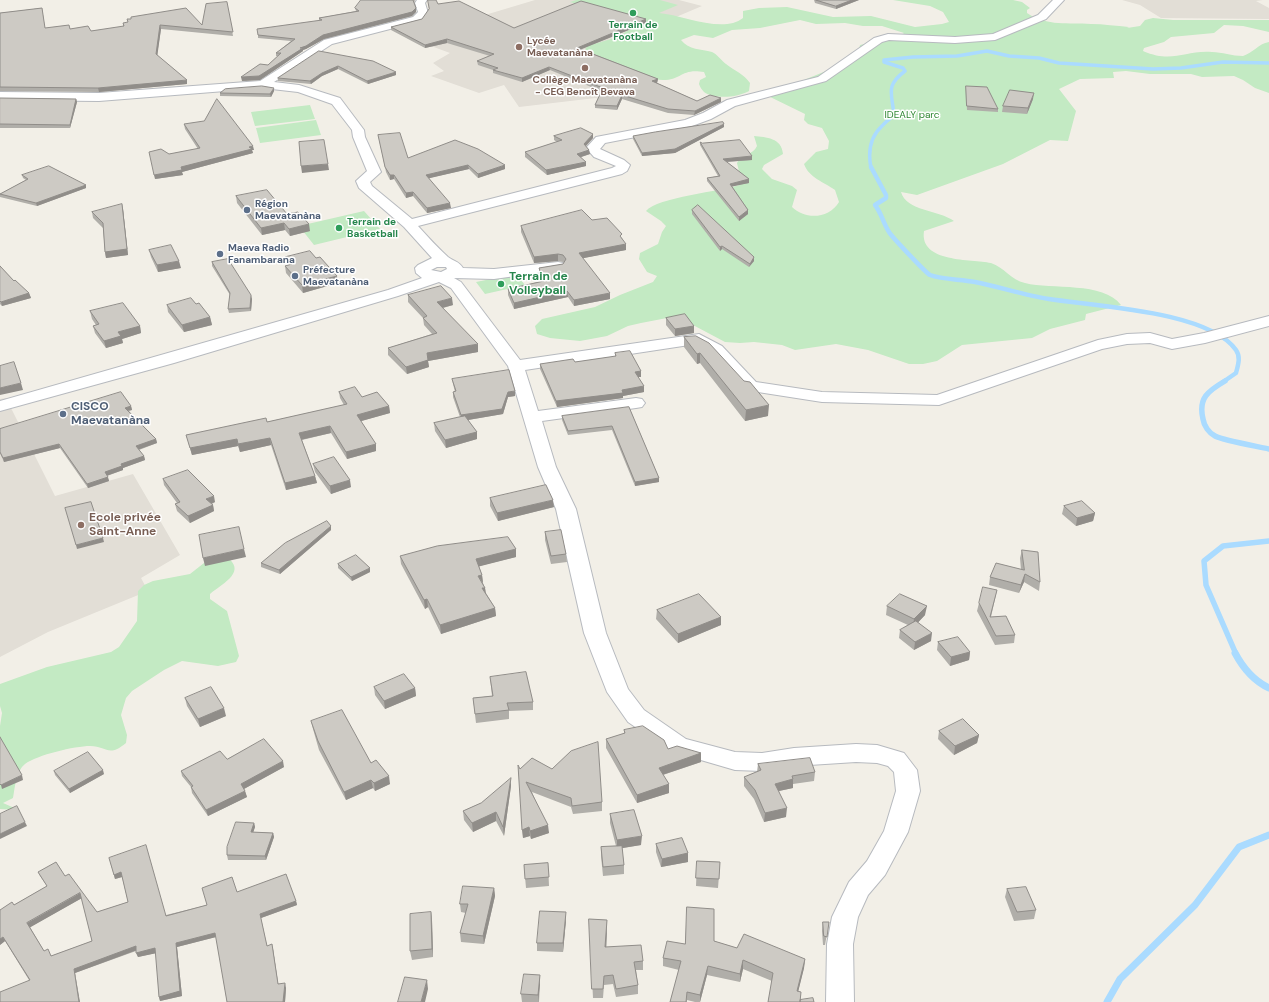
<!DOCTYPE html>
<html>
<head>
<meta charset="utf-8">
<style>
	body { margin:0 }
	canvas { display:block; background:#f2efe7 }
</style>
</head>
<body>
<canvas width="1269" height="1002"></canvas>
<script>
const ctx = document.querySelector('canvas').getContext('2d');
ctx.lineJoin = 'round';
function fill(path, color) {
  ctx.fillStyle = color;
  ctx.fill(path, 'evenodd');
}
function stroke(path, color, width, dash) {
  ctx.strokeStyle = color;
  ctx.lineWidth = width;
  ctx.lineCap = dash ? 'butt' : 'round';
  ctx.setLineDash(dash || []);
  ctx.stroke(path);
}
function drawText(font, color, halo, rows, align = 'center') {
  ctx.font = font + ' "DM Sans",sans-serif';
  ctx.lineWidth = 3;
  ctx.setLineDash([]);
  ctx.textBaseline = 'middle';
  ctx.strokeStyle = halo;
  ctx.fillStyle = color;
  for (const [text, x, y, turn = 0] of rows) {
    ctx.save();
    ctx.translate(x, y);
    ctx.rotate((+turn || 0) * Math.PI / 180);
    ctx.textAlign = isNaN(turn) ? turn : align;
    if (halo) ctx.strokeText(text, 0, 0);
    ctx.fillText(text, 0, 0);
    ctx.restore();
  }
}
fill(new Path2D(`
	M535,0H679L702,6L603,48L655,82L604,97L519,107L504,85L479,93L431,76L444,71L433,63L450,53L431,46L475,18Z
	M1122,0H1263L1256,1L1269,8V19L1161,18L1140,5Z
	M6,398L55,496L133,474L180,555L141,578L148,591L48,632L0,657V399Z`), '#e2ded6');
fill(new Path2D(`
	M576,0H660L678,5L659,13C683,15 723,34 743,18V11L759,8L787,7L833,17L871,16L915,27L942,24L949,22L943,12L930,6L893,0H1013L1022,2L1030,8L1027,10V13C1048,27 1068,22 1091,24C1104,24 1116,26 1129,27L1127,28L1140,26L1145,20L1153,18L1173,20H1269V32L1243,26L1224,25L1214,33L1171,37L1164,42L1144,48L1143,51C1173,64 1184,50 1212,52C1222,52 1232,56 1243,56C1253,53 1258,44 1269,42V93L1255,88L1243,80L1234,76L1202,77L1191,74H1150L1126,71L1113,72L1114,78L1080,79L1059,89L1076,111L1068,141L1050,140L1003,164L917,195L901,192C906,211 939,210 954,221L924,231C919,263 972,259 991,263C1004,267 1011,280 1025,283C1052,290 1103,281 1121,305L1086,314L1085,320L1050,329L1032,338L962,345L937,361L923,364H909L868,350L836,344L795,350L782,345L754,342L740,343L725,342L693,325L667,318L641,323L628,326L607,336L580,341L550,338L537,334L535,326L542,319L595,307L620,295L653,282L657,276L647,272L639,259L640,253L658,244L662,232L666,226L661,221L646,211C657,197 721,192 742,184L737,163C742,154 753,155 757,146L754,136C766,137 782,138 783,154L764,165L762,169L772,179L792,186L797,190L792,207C805,220 829,219 839,202L835,190C824,182 809,178 804,164L816,152L828,149L829,141L822,128L808,124L804,120L805,114L762,93L794,84L836,67L859,49L860,45L900,36L904,33L882,26H863L845,23L816,24L800,20L760,28L732,30L713,38L694,35L681,40C689,50 701,49 712,52C717,54 722,61 726,64C735,71 744,74 750,83L749,91C739,97 715,100 704,92C702,90 700,87 699,84L700,80L706,77L704,72C681,68 682,80 663,80C644,80 607,61 587,53L585,50L587,46L618,37L627,31L646,23L642,20L637,22L570,2Z
	M310,105L315,119L255,126L251,112Z
	M316,120L321,135L260,143L256,128Z
	M364,211L380,229L314,245L299,226Z
	M516,274L525,285L485,294L476,282Z
	M229,559C246,573 220,585 210,594V599L227,611L239,656L236,662L218,666L182,661L164,670L132,691L126,698L121,715L127,735L126,743C108,758 107,746 90,746C75,746 37,755 25,764C16,771 15,787 13,798L3,803L19,810L0,809V726L2,713L0,706V684L47,667L111,652L119,647L137,621L138,591L144,585L153,581L190,574L204,563Z`), '#c3eac3');
stroke(new Path2D(`
	M871,168C868,153 870,137 882,126C885,122 890,119 894,115C892,93 885,86 905,71L903,68L884,62V60L913,57L957,56L987,51L1009,56L1039,58L1059,63L1153,69L1181,68L1223,62L1269,63`), '#aadbff', 3.5);
stroke(new Path2D(`
	M871,167L886,195V198L875,205C882,214 883,223 889,232C892,237 926,273 930,275C943,280 961,279 975,282C1000,287 1024,295 1049,299C1094,306 1209,311 1236,350C1241,357 1238,365 1236,373L1223,382`), '#aadbff', 4.5);
stroke(new Path2D(`
	M1225,381C1208,391 1198,398 1203,419C1204,426 1209,433 1215,436C1225,441 1256,446 1269,449
	M1236,654L1206,585L1204,561L1223,546L1269,541`), '#aadbff', 5.5);
stroke(new Path2D(`
	M1235,653C1243,668 1254,681 1269,688
	M1107,1002L1120,979L1195,905L1239,847L1269,835`), '#aadbff', 7);
const minor = new Path2D(`
	M417,0H427L425,3L428,13L421,21L332,44L274,82L299,85L340,98L364,130L365,137L381,172L370,182L372,186L412,219L612,168L616,166L594,157L586,148L596,137L685,120L703,113L727,100L818,77L874,38L888,34L955,37L993,34L1038,15L1053,0H1064L1046,19L995,40L955,43L889,40L882,42L826,81L735,106L711,119L692,126L605,143L600,149L624,160L630,165L627,171L622,174L418,226C428,237 437,247 448,257C453,261 459,261 463,268L494,269L558,262L563,263L565,266L563,269L558,270L494,279L454,278L461,282L520,360L699,334L722,346L756,382L822,392L937,395L1098,340L1127,334L1150,333L1172,339L1204,333L1269,316V326L1205,343L1172,349L1150,343L1127,344L1102,349L939,405L822,402L745,390L710,352L696,344L525,370L538,411L636,398L642,399L645,403L642,407L636,408L542,421L556,467L576,509L606,633L628,689L644,710L686,739L735,752L762,753L794,748L856,744L877,745L904,753L917,770L920,791L908,832L885,875L868,895L858,917L853,944L854,1002H826L827,944L832,917L849,882L867,861L884,831L896,791L894,772L888,766L877,763L856,762L794,766L762,771L735,770L670,751L628,722L607,692L584,633L556,509L538,467L508,366L451,288L439,282L398,296L174,363L0,411V401L388,290L422,278L416,273L415,268L418,265L432,258L404,227L359,188L356,181L367,171L353,137L352,130L332,104L298,92L263,88L99,101L0,100V92L99,93L260,81L324,40L413,17L418,12L415,3ZM437,267H446L447,269L441,272L431,270Z`);
stroke(minor, '#b7babf', 2);
fill(minor, '#fff');
fill(new Path2D(`
	M415,0L414,3L416,12L412,16L324,39L306,49L303,50V51L260,80L242,81L268,65L278,56H276V53L291,41L258,38V35L319,21V18L356,11L355,8Z
	M814,0H859L836,9L815,3Z
	M227,2L233,36L161,29L157,55L187,84L99,92L0,91V13L42,8L45,28L70,29L91,31L123,27V23L202,25Z
	M438,4L514,28L646,23L581,49L658,79L657,83L697,101L721,98V102L694,115L668,113L622,99L617,110L595,108V105L601,91L550,70L522,82L493,73V70L478,65L477,61L490,56L447,43L425,48L391,30V27L422,19L429,10Z
	M319,51L396,75L368,84L338,69L322,76L311,84L278,81V78Z
	M966,86L998,109V112L967,110Z
	M274,91L271,97L220,96V93Z
	M0,98L76,99L77,102L70,128H0Z
	M1033,99L1027,114L1002,112L1003,106Z
	M184,124L254,150H252L253,153L182,172L183,175L155,179L169,154L198,149L185,129Z
	M724,127L675,153L642,156L633,139V136Z
	M378,135L408,158L505,169L478,178L469,169L429,178L451,208L427,213L413,196L406,198L394,179L390,180L386,172Z
	M554,136L593,138L586,146L589,150L590,154L581,157L586,166L547,175L525,157V152L557,142L554,140Z
	M700,142L702,143L752,156V160L727,162L749,179V183L732,186L748,210V214L739,221L707,181V178L718,176L700,145Z
	M22,175L86,185V188L37,206L0,197V194L26,180L23,178Z
	M236,196L287,214L310,231L290,236L285,230L262,235L237,203Z
	M123,209L128,255L106,258L105,252L103,228L93,218L92,212Z
	M692,210L754,257V261L749,267L722,249L720,251L692,214Z
	M592,220L622,238L626,250L583,258L610,299L574,306L568,297L514,309L508,295V289L542,281L539,274V268L563,264L564,263L563,262L558,261L534,263L521,232V226Z
	M149,250L181,268L158,272L151,257Z
	M286,257L338,283L303,293L286,273L285,266L288,265Z
	M212,262L252,299L251,311L229,313L228,309L230,295L212,266Z
	M0,266L14,281L29,293L31,298L2,306L0,304Z
	M408,295L453,305L443,308L478,352L428,361L429,367L407,374L388,355V348L432,334L424,325L423,318L408,302Z
	M196,304L210,317L212,325L184,332L168,312L167,305Z
	M90,311L140,326L141,333L122,339L123,343L106,348L95,333L93,326L96,325L92,319Z
	M666,318L694,326V333L675,336L666,325Z
	M684,337L768,416L745,421L700,363L697,364L684,347Z
	M615,353L641,371V377H638L644,392L623,396V398L557,407L540,369V364L575,362L615,357Z
	M452,379L515,396L508,397L503,414L468,420L477,432V439L446,448L435,431L434,423L460,417L453,397V392H455L453,384Z
	M339,392L362,397L389,406L390,413L361,421L376,451L347,459L331,433L302,440L315,476L317,483L286,490L271,445L240,452L238,446L192,455L186,435L267,422L344,405L340,398Z
	M131,406L132,410L129,411L156,439L157,443L139,450L144,456L145,460L123,468V470L107,476L109,481L88,488L60,448L4,462L0,453V429Z
	M629,407L659,478V482L635,486L612,430L568,435L562,420V416Z
	M313,464L351,487L331,494L315,472Z
	M163,479L215,502L212,504L213,505L214,511L190,523L177,511L175,504L177,503L164,485Z
	M490,498L554,507L498,521L490,506Z
	M1064,506L1095,513L1093,521L1076,526L1062,514Z
	M331,526V530L280,574L261,567V563Z
	M545,532L566,554L567,562L551,564L545,540Z
	M516,549V557L479,566L482,575L483,583L485,588L486,593L495,608L496,616L441,634L428,607L425,609L401,564L400,556Z
	M1022,550L1040,582L1039,591L1024,582L1019,593L989,585L990,577L1021,570L1020,558Z
	M338,564L370,568V572L352,581L338,568Z
	M997,590L991,617L1015,635L1014,643L995,645L977,611L979,603Z
	M887,606L925,615L918,622L931,641L914,650L899,638L900,630L908,625L886,615Z
	M657,610L721,617V625L678,643L656,619Z
	M938,642L970,652L969,660L950,666L937,650Z
	M490,677L533,702V710L509,711V719L476,723L473,698L492,696Z
	M374,687L415,688L416,696L385,709L375,695Z
	M185,698L226,716L200,727L187,706Z
	M311,721L371,763L390,784L375,791L373,788L346,800L319,750L313,729Z
	M624,730L668,749L701,753V762L663,775L669,793L637,803L606,748V739L624,734Z
	M939,731L979,735L977,743L954,755L938,739Z
	M227,759L284,767L244,789L245,791L247,797L208,816L192,793L191,787L182,776L181,771Z
	M758,764L815,772L814,781L793,784V788L779,791L786,817L764,822L754,799L744,786V777L757,772Z
	M520,769L602,802V811L573,814L571,807L532,792L549,833L531,839L530,836L523,838Z
	M54,771L104,774L70,793L55,775Z
	M511,786L504,836L496,821L473,832L464,820L463,811L481,803Z
	M610,814L641,845L622,848L624,865V874L603,876L601,856V847L616,846L610,823Z
	M254,823L255,827L253,832L273,833L274,837L266,860H228L227,855Z
	M656,844L688,853V862L661,867L656,852Z
	M109,858L166,915L207,905L237,892L296,901L297,905L261,918L267,946L273,949L278,984L286,988L285,1002H227L216,937L177,947L182,996L160,1001L159,997L156,953L138,957L136,951L75,973L29,980L5,941L0,945L14,905L47,886L40,876L38,872L65,876L97,912L128,902L122,877L115,879ZM82,898L92,941L51,956L44,951L30,927Z
	M697,861L720,862L718,888L696,886Z
	M548,863L549,886L526,888L524,865Z
	M494,888L495,896L484,944L461,942L460,933L466,913L461,912L460,904Z
	M1007,889L1036,910L1034,919L1014,921L1005,897Z
	M431,912L432,920L433,957L412,960L410,951Z
	M589,919L607,920L606,947L643,961V970H636L638,985V994L616,997L613,984L604,985L603,998H593Z
	M566,920L563,952L537,951V943Z
	M823,922H829L825,945H823L822,931Z
	M714,941L737,948L805,959L804,968L798,992L800,1000L814,1002H768L772,981L743,969L740,982L707,975L700,1002H695L687,1000V1002H670L679,970L663,966V958L685,944Z
	M540,975V984L539,1002H522L521,994Z`), '#b0aea9');
fill(new Path2D(`
	M852,0H859L836,9V6Z
	M416,8V12L412,16L324,39L306,49L303,50V51L260,80L242,81L241,77L259,76L300,48L323,35Z
	M646,19V23L577,51V48Z
	M160,25L161,29L157,58L156,54Z
	M447,39V43L425,48V45Z
	M338,66V69L322,76L311,84L310,81L322,73Z
	M549,67L550,70L522,82V78Z
	M396,72V75L368,84L367,81Z
	M658,79L657,83L652,84V81Z
	M187,80V84L99,92L98,88Z
	M274,88V91L271,97L270,94Z
	M1034,93L1033,99L1027,114L1028,108Z
	M622,95V99L617,110V106Z
	M721,98V102L694,115L695,111Z
	M76,99L77,102L70,128V125Z
	M724,124V127L675,153L642,156V153Z
	M593,134V138L584,148V144Z
	M253,146L254,150H252L253,153L182,172L183,175L155,179L154,175Z
	M589,150L590,154L578,158L577,154Z
	M752,156V160L723,162V159Z
	M586,162V166L547,175L546,170Z
	M328,164L329,170L302,173L301,166Z
	M468,165L469,169L426,179V175Z
	M505,165V169L478,178V174Z
	M390,175H394V179L390,180Z
	M749,179V183L730,187V184Z
	M86,185V188L37,206L36,203Z
	M413,192V196L406,198V193Z
	M450,203L451,208L427,213V208Z
	M122,204L123,209L128,255L106,258L105,252Z
	M748,210V214L739,221V217Z
	M284,223L285,230L262,235L261,228Z
	M309,224L310,231L290,236L289,229Z
	M626,244V250L579,259V253Z
	M722,246V249L720,251V247Z
	M558,254V261L534,263V257Z
	M754,257V261L749,267L750,264Z
	M179,261L181,268L158,272L157,265Z
	M337,276L338,283L303,293L302,285Z
	M567,291L568,297L514,309V303Z
	M29,293L31,298L2,306L1,302Z
	M610,293V299L574,306V300Z
	M251,295L252,299L251,311L250,308Z
	M452,298L453,305L438,309L437,302Z
	M210,317L212,325L184,332L182,325Z
	M140,326L141,333L122,339L123,343L106,348L104,341L118,332Z
	M694,326V333L675,336V329Z
	M478,344V352L428,361L429,367L407,374L406,367L427,353Z
	M700,353V363L697,364V354Z
	M641,371V377H635V372Z
	M21,383L23,390L0,395V388Z
	M644,386V392L623,396V398L557,407L556,401Z
	M515,391V396L508,397L503,414L462,421L461,415L508,392Z
	M769,405L768,416L745,421L746,410Z
	M131,406L132,410L126,411L125,408Z
	M389,406L390,413L358,422L357,415Z
	M330,426L331,433L300,440L299,433Z
	M477,432V439L446,448L445,440Z
	M270,438L271,445L240,452L238,444Z
	M156,439L157,443L137,450L136,446Z
	M237,439L238,446L192,455L190,448Z
	M59,444L60,448L4,462L3,458Z
	M376,444V451L347,459L346,452Z
	M144,456L145,460L123,468V470L106,476L105,472L121,464Z
	M315,476L317,483L286,490L285,483Z
	M108,477L109,481L88,488L87,484Z
	M659,478V482L635,486V482Z
	M350,480L351,487L331,494L330,486Z
	M214,496L215,502L207,505L206,499Z
	M553,500L554,507L498,521L497,513Z
	M213,505L214,511L190,523L188,516Z
	M1095,513L1093,521L1076,526L1077,518Z
	M331,526V530L280,574L279,570Z
	M103,538L104,542L77,549L76,545Z
	M244,549L246,557L205,566L203,558Z
	M516,549V557L477,567L476,559Z
	M370,568V572L352,581L351,577Z
	M1025,574L1024,582L1019,593L1021,585Z
	M482,575L483,583L478,576Z
	M482,588H485L486,596Z
	M427,599L428,607L425,609L424,600Z
	M927,606L925,615L913,628L914,619Z
	M495,608L496,616L441,634L440,625Z
	M721,617V625L678,643V634Z
	M932,633L931,641L914,650L915,642Z
	M970,652L969,660L950,666L951,657Z
	M415,688L416,696L385,709L384,701Z
	M224,708L226,716L200,727L198,719Z
	M979,735L977,743L954,755L955,746Z
	M701,753V762L659,776V768Z
	M283,761L284,767L242,790L241,784Z
	M103,770L104,774L70,793L69,789Z
	M22,775L23,780L2,789L1,785Z
	M389,776L390,784L375,791L374,783Z
	M511,778V786L504,836L503,827Z
	M793,779V788L774,792L775,784Z
	M371,780L373,788L346,800L344,792Z
	M669,784V793L637,803V795Z
	M245,791L247,797L208,816L206,810Z
	M787,808L786,817L764,822L765,813Z
	M496,812V821L473,832L472,823Z
	M25,822L27,826L0,839V834Z
	M254,823L255,827L252,836L251,832Z
	M548,825L549,833L531,839L530,831Z
	M529,827L530,836L523,838L522,830Z
	M273,833L274,837L266,860L265,856Z
	M642,836L641,845L617,849V840Z
	M688,853V862L661,867L662,859Z
	M121,872L122,877L115,879L114,875Z
	M494,888L495,896L484,944L483,936Z
	M80,893L82,898L29,928L27,923Z
	M296,901L297,905L261,918L260,914Z
	M431,912L432,920L433,957L432,949Z
	M566,912V920L563,952V943Z
	M607,920V928L606,956L605,947Z
	M215,933L216,937L177,947L182,996L160,1001L159,997L176,943Z
	M3,937L5,941L0,945V939Z
	M272,944L273,949L279,989L278,984Z
	M136,946L137,950L75,973L80,1002H79L74,969Z
	M155,948L157,953L138,957L136,953Z
	M805,959L804,968L796,1000L797,991Z
	M743,960V969L740,982V974Z
	M708,966L707,975L700,1002V995Z
	M540,975V984L538,1002V995Z
	M427,980L428,989L425,1002H421Z
	M285,983L286,988L285,1002H283Z`), '#908d89');
const building = new Path2D(`
	M361,0H413L416,8L412,12L323,35L306,46L300,48H303L259,76L241,77L260,64L268,65L281,53H276L295,39L258,35L257,29L322,20L319,18L359,11L355,8Z
	M428,0H436L438,4L459,1L514,28L581,1L646,19L577,48L658,79L652,81L697,101L710,95L721,98L695,111L668,109L622,95L617,106L595,105L603,88L549,67L522,78L493,70L498,68L477,61L494,54L447,39L425,45L391,27L422,19L429,9Z
	M816,0H852L836,6Z
	M227,2L233,32L160,25L156,54L187,80L98,88L0,87V13L42,8L45,28L69,25L70,29L88,26L91,31L124,26L123,23L128,22L127,19H131V17L186,8L202,25L206,4Z
	M319,51L373,61L396,72L367,81L338,66L322,73L310,81L278,78Z
	M262,86L274,88L270,94L220,93L225,89Z
	M966,86L987,87L998,109L967,106Z
	M1010,90L1034,93L1028,108L1003,106Z
	M0,98L76,99L70,125L0,124Z
	M217,99L253,146L249,147L252,149L181,167L182,170L154,175L149,152L161,149L169,154L200,148L184,124L204,121Z
	M723,122L724,124L675,149L642,153L633,136L655,132Z
	M581,128L593,134L584,144L589,150L577,154L586,162L546,170L525,152L562,140L554,136Z
	M400,133L408,158L455,140L478,149L505,165L478,174L468,165L426,175L450,203L427,208L413,192L406,193L394,175H390L385,167L378,135Z
	M324,140L328,164L301,166L299,142Z
	M740,140L752,156L723,159L749,179L730,184L748,210L739,217L707,178L720,176L700,142L702,143Z
	M49,166L86,185L36,203L0,194L28,179L22,175Z
	M267,190L287,214L298,212L309,224L289,229L284,223L261,228L236,196Z
	M122,204L127,249L105,252L103,223L92,212Z
	M698,205L754,257L750,264L722,246L720,247L692,210Z
	M582,210L592,220L607,218L622,234L620,236L626,244L579,253L610,293L574,300L567,291L514,303L508,289L544,281L539,268L563,264L566,259L563,255L558,254L534,257L521,226Z
	M171,245L179,261L157,265L149,250Z
	M310,251L316,258L320,257L337,276L302,285L285,266L292,264L286,257Z
	M228,259L251,295L250,308L228,309L230,293L212,262Z
	M0,266L14,281L15,280L29,293L1,302L0,301Z
	M441,286L452,298L437,302L478,344L427,353L428,360L406,367L388,348L437,333L423,318L427,316L408,295Z
	M191,298L196,304L199,303L210,317L182,325L167,305Z
	M123,303L140,326L118,332L121,336L104,341L93,326L99,324L90,311Z
	M685,314L694,326L675,329L666,318Z
	M696,336L709,343L744,381L750,382L769,405L746,410L700,353L697,354L684,337Z
	M630,351L641,371L635,372L644,386L622,390L623,393L556,401L540,364L573,359L575,362L616,356L615,353Z
	M14,362L21,383L0,388V366Z
	M509,370L515,391L508,392L502,409L461,415L453,392L456,391L452,379Z
	M355,387L362,397L377,392L389,406L357,415L376,444L346,452L330,426L299,433L315,476L285,483L270,438L238,444L237,439L190,448L186,435L266,418L267,422L347,404L339,392Z
	M121,392L131,406L125,408L156,439L136,446L144,456L121,464L122,466L105,472L108,477L87,484L59,444L3,458L0,452V429Z
	M629,407L659,478L635,482L612,426L568,431L562,416Z
	M465,416L477,432L445,440L434,423Z
	M334,457L350,480L330,486L313,464Z
	M188,470L214,496L206,499L213,505L188,516L175,504L180,502L163,479Z
	M546,485L553,500L497,513L490,498Z
	M1082,501L1095,513L1077,518L1064,506Z
	M91,502L103,538L76,545L65,508Z
	M327,521L331,526L279,570L261,563L285,543Z
	M239,527L244,549L203,558L199,535Z
	M561,530L566,554L551,556L545,532Z
	M508,537L516,549L476,559L482,575L478,576L485,588H482L495,608L440,625L427,599L424,600L400,556L437,546Z
	M1022,550L1038,552L1040,582L1025,574L1021,585L990,577L996,563L1024,570Z
	M356,555L370,568L351,577L338,564Z
	M983,587L997,590L990,617L1006,616L1015,635L996,636L979,603Z
	M699,594L721,617L678,634L657,610Z
	M900,594L927,606L914,619L887,606Z
	M916,621L932,633L915,642L900,630Z
	M958,637L970,652L951,657L938,642Z
	M526,672L533,702L507,703L509,710L475,714L473,698L493,696L490,677Z
	M404,674L415,688L384,701L374,687Z
	M211,687L224,708L198,719L185,698Z
	M342,710L371,763L376,760L389,776L374,783L371,780L344,792L318,741L311,721Z
	M963,719L979,735L955,746L939,731Z
	M643,726L664,740L668,749L677,746L701,753L659,768L669,784L637,795L606,739L625,733L624,730Z
	M0,737L22,775L1,785L0,784Z
	M264,739L283,761L241,784L245,791L206,810L191,787L193,786L181,771L220,751L227,759Z
	M598,742L602,802L572,806L571,798L526,782L548,825L530,831L529,827L522,830L518,765L520,769L532,758L552,769L571,751Z
	M88,752L103,770L69,789L54,771Z
	M810,758L815,772L792,776L793,779L775,784L787,808L765,813L755,790L744,777L761,770L758,764Z
	M511,778L503,827L496,812L472,823L463,811L481,803Z
	M17,806L25,822L0,834V814Z
	M634,810L642,836L617,840L610,814Z
	M236,822L254,823L251,832L273,833L265,856L227,855V847Z
	M682,838L688,853L662,859L656,844Z
	M146,845L166,916L207,905L202,888L232,877L237,892L286,874L296,901L260,914L267,946L272,944L278,984L285,983L283,1002H227L215,933L176,943L180,991L159,997L155,948L136,953V946L74,969L79,1002H0V992L30,980L3,937L0,939V910L12,902L14,905L47,886L38,872L56,862L65,876L69,874L97,912L128,902L121,872L114,875L109,858ZM80,893L92,941L51,956L48,949L44,951L27,923Z
	M622,846L624,865L603,867L601,847Z
	M697,861L720,862L719,879L696,878Z
	M548,863L549,877L525,879L524,865Z
	M463,886L494,888L483,936L460,933L468,904H460Z
	M1026,887L1036,910L1017,912L1007,889Z
	M687,907L714,909V941L737,948L744,934L805,959L797,991L801,992L800,1002H768L773,973L743,960L740,974L708,966L700,995L687,992L686,1002H670L681,961L663,958L667,941L685,944Z
	M540,911L566,912L563,943H537Z
	M431,912L432,949L410,951V914Z
	M589,919L607,920L605,947L641,945L643,961L634,962L638,985L616,989L613,975L604,976L603,989H592Z
	M823,922H829L827,937L824,936Z
	M524,974L540,975L538,995L521,994Z
	M405,977L427,980L421,1002H398Z
	M813,998L814,1002H800V1000Z`);
fill(building, '#cdcac4');
stroke(building, '#908d89', 1);
for (const [x, y, r, color] of [
	[633,13,4,"#2e9e5b"],
	[519,47,4,"#8d6e63"],
	[585,68,4,"#8d6e63"],
	[247,210,4,"#5c6f8a"],
	[339,228,4,"#2e9e5b"],
	[220,254,4,"#5c6f8a"],
	[295,276,4,"#5c6f8a"],
	[501,284,4,"#2e9e5b"],
	[63,414,4,"#5c6f8a"],
	[81,525,4,"#8d6e63"]
]) {
  const dot = new Path2D();
  dot.arc(x, y, r, 0, 2 * Math.PI);
  ctx.fillStyle = color;
  ctx.fill(dot);
  stroke(dot, '#fff', 1.5);
}
drawText('bold 10px', '#27864d', '#fff', [
	["Terrain de",633,25],
	["Football",633,37],
	["Terrain de",347,222,"left"],
	["Basketball",347,234,"left"]
]);
drawText('bold 10px', '#785e54', '#fff', [
	["Lycée",527,41],
	["Maevatanàna",527,53],
	["Collège Maevatanàna",585,80,"center"],
	["- CEG Benoît Bevava",585,92,"center"]
], 'left');
drawText('10px', '#2f8732', '#fff', [
	["IDEALY parc",912,115]
]);
drawText('bold 10px', '#4e5e75', '#fff', [
	["Région",255,204],
	["Maevatanàna",255,216],
	["Maeva Radio",228,248],
	["Fanambarana",228,260],
	["Préfecture",303,270],
	["Maevatanàna",303,282]
], 'left');
drawText('bold 12px', '#27864d', '#fff', [
	["Terrain de",509,277],
	["Volleyball",509,291]
], 'left');
drawText('bold 12px', '#4e5e75', '#fff', [
	["CISCO",71,407],
	["Maevatanàna",71,421]
], 'left');
drawText('bold 12px', '#785e54', '#fff', [
	["Ecole privée",89,518],
	["Saint-Anne",89,532]
], 'left');
</script>
</body>
</html>
